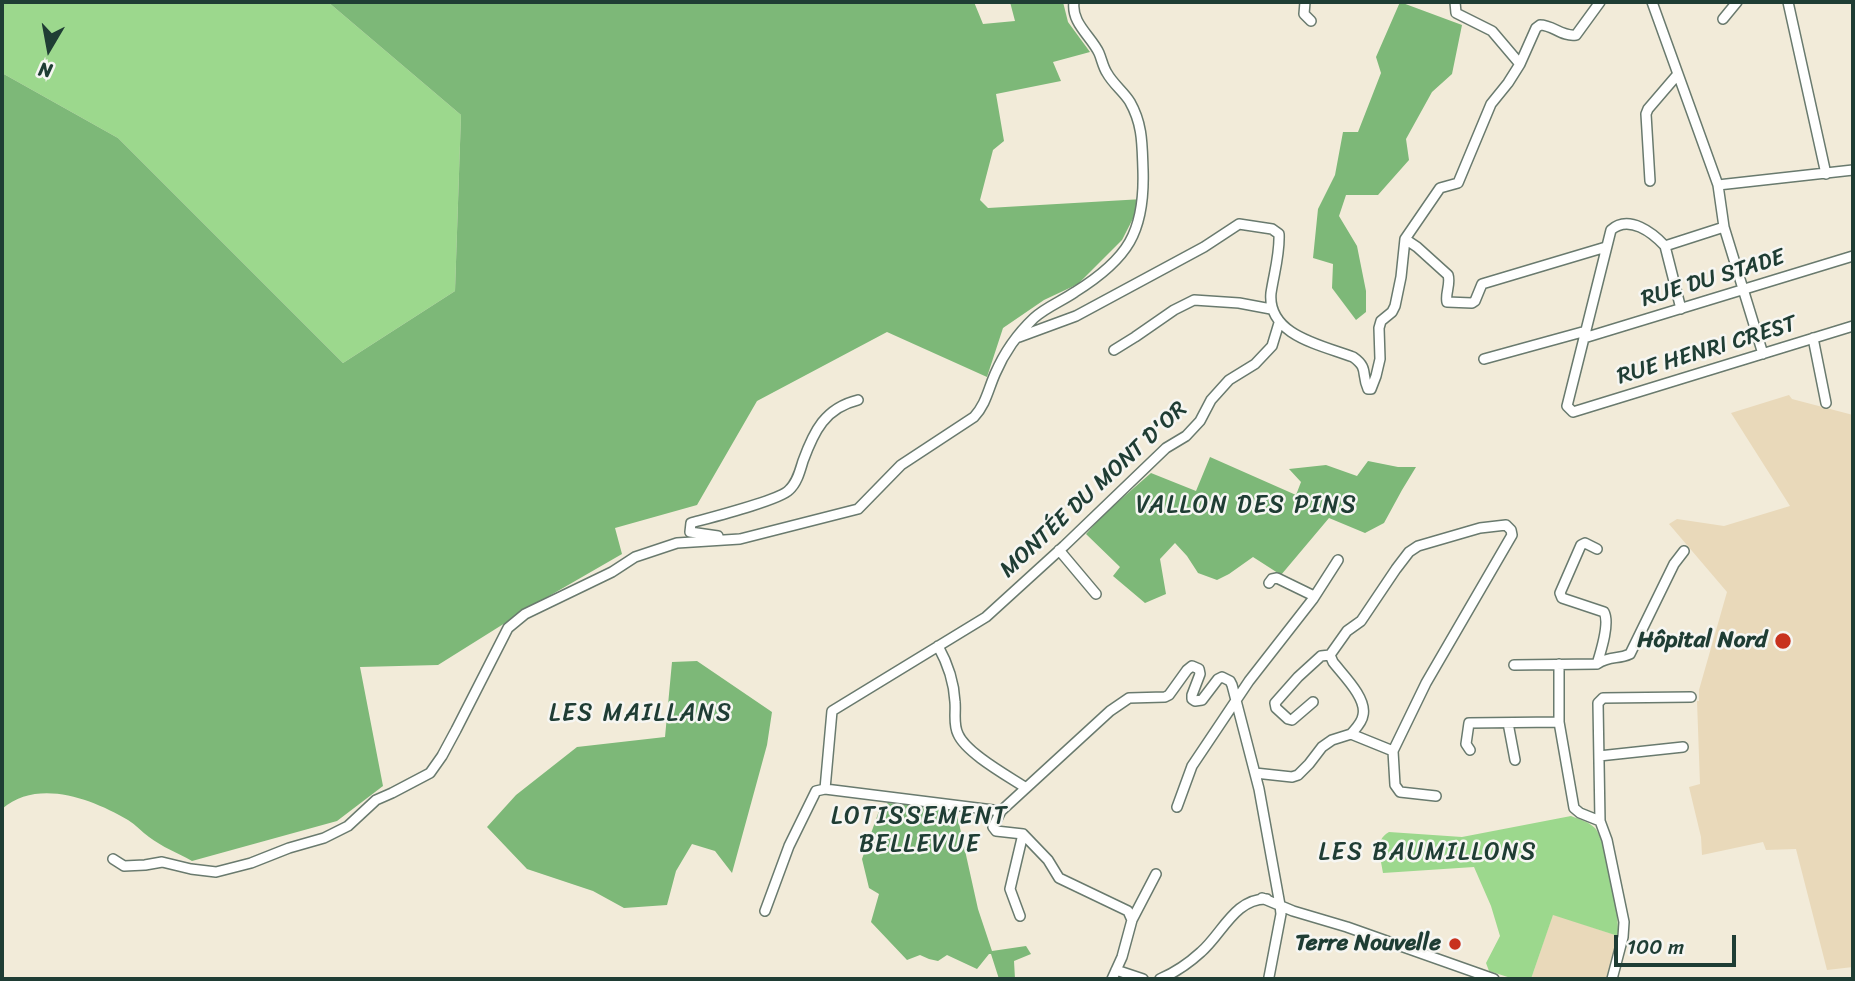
<!DOCTYPE html>
<html>
<head>
<meta charset="utf-8">
<style>
	body { margin:0 }
	#map { position:relative; width:1855px; height:981px; overflow:hidden; background:#f2ebd9; font-family:Sriracha,sans-serif }
	canvas { display:block }
	.frame { position:absolute; inset:0; border:4px solid #1f3d34; pointer-events:none }
	.north { position:absolute; left:14px; top:14px; width:70px; height:70px; -webkit-text-stroke:5px #f6f6f2; paint-order:stroke; rotate:190deg; font-size:19px; font-weight:700; line-height:28px; text-align:center; color:#1f3d34 }
	.north::after { content:''; display:block; margin:auto; width:24px; height:32px; background:#1f3d34; clip-path:polygon(50% 0,100% 100%,50% 72%,0 100%) }
	.scale { position:absolute; left:1614px; top:935px; width:122px; height:32px; box-sizing:border-box; border:4px solid #1f3d34; border-top:0; padding-left:9px; font-size:21px; line-height:24px; white-space:nowrap; color:#1f3d34; -webkit-text-stroke:5px #f6f6f2; paint-order:stroke }
</style>
</head>
<body>
<div id="map">
<canvas width="1855" height="981"></canvas>
<div class="frame"></div>
<div class="north">N</div>
<div class="scale">100 m</div>
</div>
<script>
const ctx = document.querySelector('canvas').getContext('2d');
ctx.lineJoin = 'round';
function fill(path, color) {
  ctx.fillStyle = color;
  ctx.fill(path, 'evenodd');
}
function stroke(path, color, width, dash) {
  ctx.strokeStyle = color;
  ctx.lineWidth = width;
  ctx.lineCap = dash ? 'butt' : 'round';
  ctx.setLineDash(dash || []);
  ctx.stroke(path);
}
function drawText(font, color, halo, rows, align = 'center') {
  ctx.font = font + ' Sriracha,sans-serif';
  ctx.lineWidth = 5;
  ctx.setLineDash([]);
  ctx.textBaseline = 'middle';
  ctx.strokeStyle = halo;
  ctx.fillStyle = color;
  for (const [text, x, y, turn = 0] of rows) {
    ctx.save();
    ctx.translate(x, y);
    ctx.rotate((+turn || 0) * Math.PI / 180);
    ctx.textAlign = isNaN(turn) ? turn : align;
    if (halo) ctx.strokeText(text, 0, 0);
    ctx.fillText(text, 0, 0);
    ctx.restore();
  }
}
fill(new Path2D(`
	M1789,395L1792,399L1853,415V967L1827,970L1796,849L1766,850L1763,842L1702,855L1701,837L1689,787L1700,784L1697,701H1699V690L1727,592L1669,524L1677,519L1724,526L1790,506L1731,413Z
	M1553,914L1618,936L1609,979H1531Z`), '#e9d9ba');
fill(new Path2D(`
	M2,2H328L461,115L455,291L343,363L118,138L2,73Z
	M1571,816C1579,819 1589,822 1595,828C1607,842 1620,917 1618,936L1553,915L1531,979H1514L1489,971L1486,963L1500,936L1491,906L1474,867L1383,873C1381,857 1373,841 1389,832L1462,837Z`), '#9cd88d');
fill(new Path2D(`
	M328,2H974L983,24L1015,21L1010,2H1063L1068,22L1090,52L1053,62L1061,81L996,94L1004,141L993,150L980,200L988,208L1143,199L1122,240L1078,284L1044,300L1003,328L987,377L887,332L757,401L697,505L615,528L622,554L537,603L438,665L360,667L383,786L337,821L192,861C178,853 162,847 149,837C142,832 136,825 128,820C92,799 38,778 2,809V73L118,138L343,363L455,291L461,115Z
	M1400,2L1462,25L1452,74L1432,92L1406,139L1409,160L1378,195H1346L1339,216L1357,246L1366,291V312L1356,320L1332,288L1333,264L1313,258L1318,209L1335,175L1343,132H1358L1381,73L1376,57Z
	M1210,457L1296,495L1301,482L1289,469L1326,465L1357,476L1368,461L1398,467H1416L1402,490L1384,523L1365,533L1329,518L1281,575L1253,557L1229,574L1217,580L1198,573L1187,556L1175,543L1160,559L1166,594L1145,603L1113,576L1120,567L1086,534L1104,514L1151,473L1196,491Z
	M697,661L772,712L767,745L732,873L715,851L692,844L676,871L667,905L624,908L593,891L527,869L487,827L516,795L577,747L665,737L672,662Z
	M888,803L956,810L978,909L992,951L1026,946L1031,954L1014,961L1015,979H999L991,954H989L977,969L947,955L938,961L929,959L920,955L907,960L871,922L879,894L869,888L862,859L880,808Z`), '#7db878');
const minor = new Path2D(`
	M1305,2L1304,14L1311,21
	M1455,2L1456,13L1492,31L1520,64
	M1652,2L1718,185L1724,227L1763,354
	M1788,2L1826,174
	M1723,19L1737,2
	M1650,181L1646,114L1648,109L1678,74
	M1718,185L1853,170
	M1724,227L1665,246C1653,233 1629,214 1611,230L1567,406L1573,412L1853,326
	M1405,239L1417,247L1448,275C1451,284 1445,293 1447,302L1472,303L1475,301L1482,284L1606,247
	M1665,246L1681,309
	M1019,337L1076,316L1204,247L1239,224L1272,229L1279,234C1280,254 1274,273 1271,293C1267,335 1321,345 1353,357C1369,368 1361,374 1368,389H1371L1376,376L1380,359L1379,328L1381,321L1392,312L1395,306L1401,277L1405,239L1440,188L1458,183L1491,104L1508,83L1520,64L1536,28L1540,25C1553,25 1562,37 1576,35L1600,2
	M1584,338L1853,256
	M1813,338L1826,403
	M1114,350L1135,337L1174,310L1194,300L1239,303L1271,309
	M1484,359L1586,331
	M718,536L690,532L691,523C709,518 780,500 789,490C797,483 800,471 803,461C814,431 825,408 858,400
	M1597,549L1585,543L1581,545L1560,593L1562,598L1604,612C1610,623 1601,651 1597,664
	M1059,550L1096,594
	M1269,583L1272,579L1277,578L1314,596
	M938,646C948,664 954,681 955,702C956,713 953,724 958,734C966,753 1008,776 1026,788
	M1559,664V722L1574,808L1580,813L1600,821L1607,840L1624,922L1623,937L1612,979
	M1514,665L1597,664C1611,655 1617,660 1630,654L1674,564L1684,551
	M1313,702L1292,720L1288,719L1276,708L1275,703L1298,677L1321,656L1330,655
	M1508,723L1515,760
	M1351,734C1355,729 1362,723 1363,715C1367,698 1343,675 1333,662L1330,655L1347,631L1361,621L1396,569L1409,552L1418,546L1480,528L1506,525L1511,530L1512,535L1426,683L1393,751L1395,785L1400,792L1436,796
	M1470,750L1466,744L1469,723L1559,722
	M1599,756L1683,747
	M1255,773L1292,777L1298,775L1309,764L1322,747L1332,740L1351,734L1393,751
	M825,789L832,711L986,617L1064,546L1166,448L1186,436L1200,421L1211,400L1229,380L1255,364L1272,346L1279,323
	M1177,807L1192,766L1249,681L1313,599L1338,560
	M1600,821L1598,703L1603,698L1691,697
	M113,859L124,866L145,865L162,862L191,869L216,872L251,863L289,848L324,838L348,826L376,800L392,793L430,773L442,756L456,730L508,628L525,614L612,572L635,557L677,543L740,539L858,509L901,465L974,417C986,404 988,390 995,374C1004,353 1017,334 1034,318C1046,307 1062,301 1075,292C1128,259 1145,232 1143,170C1142,145 1143,125 1130,102C1124,92 1113,84 1107,73C1103,67 1102,60 1099,53C1091,36 1071,23 1074,2
	M1262,898L1293,911L1347,927L1494,979
	M765,911L789,846L816,791L825,789L1001,811
	M1020,916L1010,889L1023,834
	M1132,920L1128,911L1059,878L1048,860L1023,834L996,831L993,827L1001,811L1110,711L1129,698L1165,697L1169,695L1187,670L1192,666L1199,669L1200,674L1192,695V699L1195,701L1202,700L1218,679L1222,677L1230,681L1232,685L1259,789L1280,905L1281,914L1269,977
	M1116,970L1143,979
	M1112,979L1122,957L1132,920L1156,874
	M1160,979C1174,973 1189,963 1201,952C1222,934 1235,898 1267,899`);
stroke(minor, '#697a6e', 12);
stroke(minor, '#fff', 9);
for (const [x, y, r, color] of [
	[1783,641,9,"#c8321e"],
	[1455,944,7,"#c8321e"]
]) {
  const dot = new Path2D();
  dot.arc(x, y, r, 0, 2 * Math.PI);
  ctx.fillStyle = color;
  ctx.fill(dot);
  stroke(dot, '#f6f6f2', 2.5);
}
drawText('23px', '#1f3d34', '#f6f6f2', [
	["RUE DU STADE",1713,279,-17],
	["RUE HENRI CREST",1707,351,-17],
	["MONTÉE DU MONT D'OR",1094,490,-43]
]);
drawText('bold 23px', '#1f3d34', '#f6f6f2', [
	["Hôpital Nord",1767,641],
	["Terre Nouvelle",1441,944]
], 'right');
ctx.letterSpacing = '2px';
drawText('24px', '#1f3d34', '#f6f6f2', [
	["VALLON DES PINS",1247,506],
	["LES MAILLANS",641,714],
	["LOTISSEMENT",920,817],
	["BELLEVUE",920,845],
	["LES BAUMILLONS",1428,853]
]);
ctx.letterSpacing = '0px';
</script>
</body>
</html>
